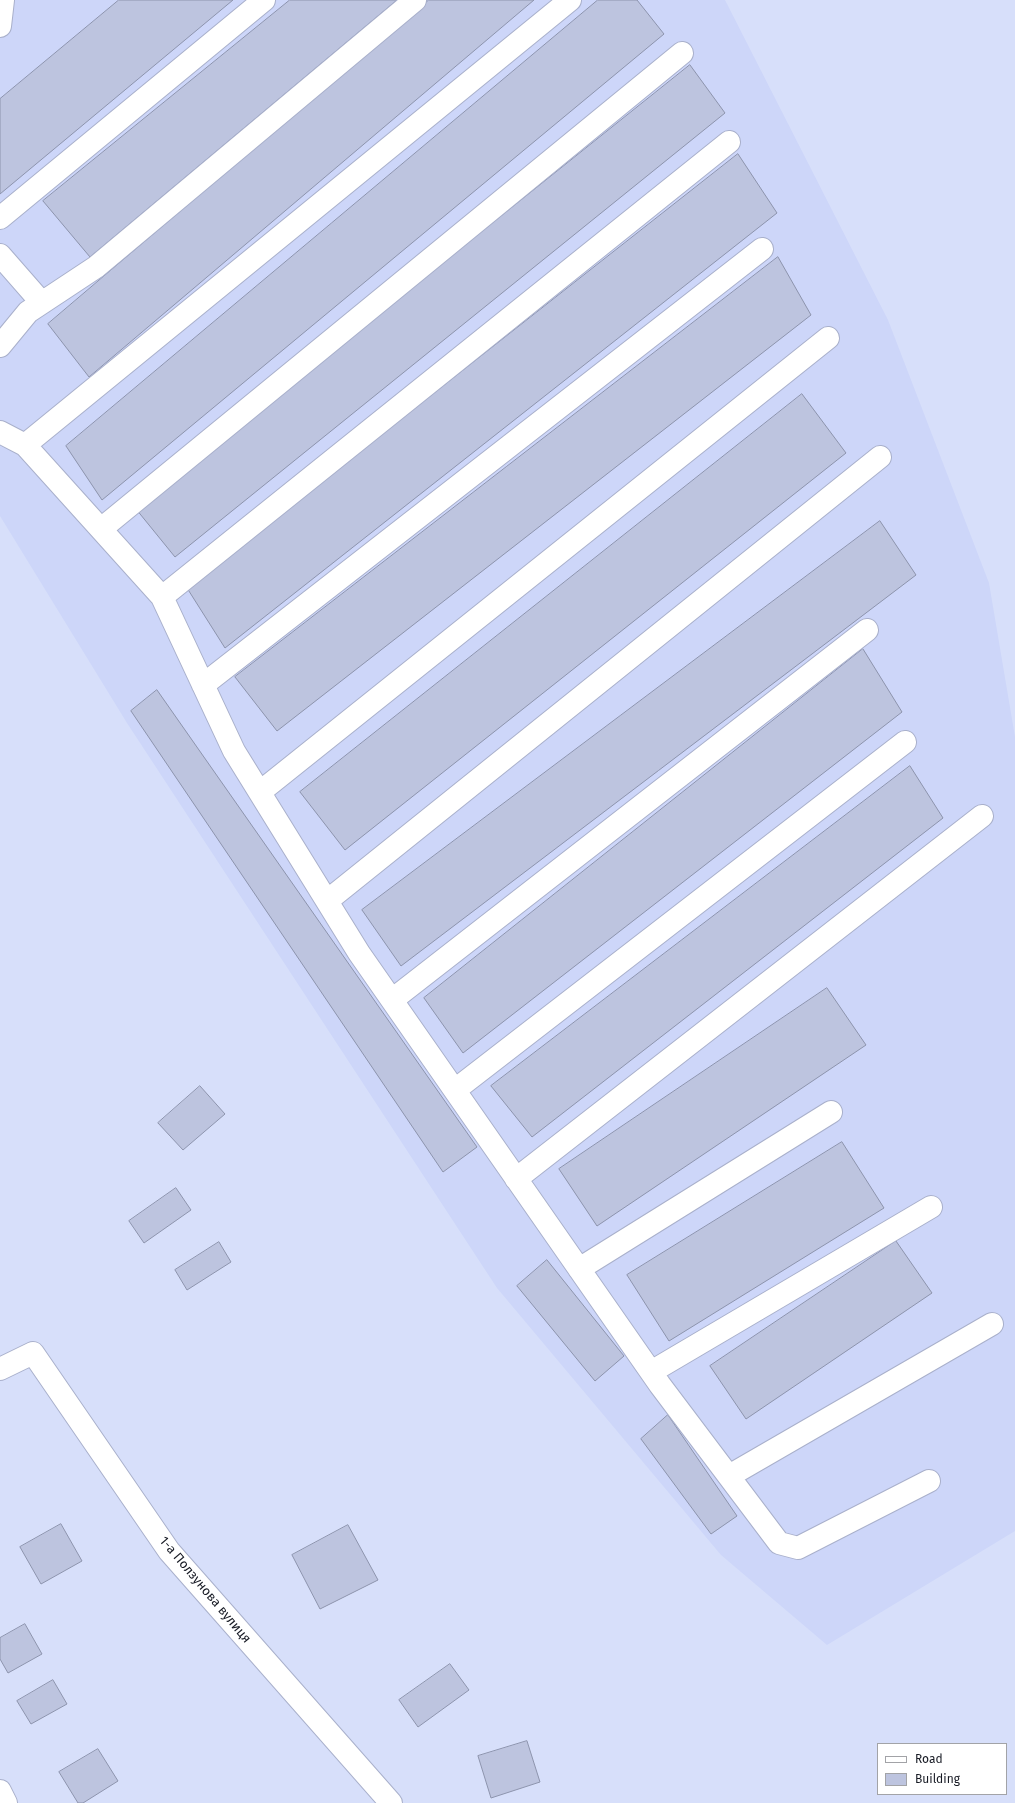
<!DOCTYPE html>
<html>
<head>
<meta charset="utf-8">
<style>
	body { margin:0 }
	#map { position:relative; width:1015px; height:1803px; overflow:hidden; background:#d7dffa; font-family:"Fira Sans",sans-serif }
	canvas { display:block }
	.legend { position:absolute; left:877px; top:1743px; width:130px; height:52px; box-sizing:border-box; background:#fff; border:1px solid #a2a3a7; margin:0; padding:5px 7px; list-style:none; font-size:12px; color:#171a24 }
	.legend li { display:flex; align-items:center; gap:8px; height:20px }
	.legend b { width:20px; border:1px solid #a2a3a7 }
</style>
</head>
<body>
<div id="map">
<canvas width="1015" height="1803"></canvas>
<ul class="legend">
<li><b style="height:5px;background:#fff"></b>Road</li>
<li><b style="height:11px;background:#bdc4df"></b>Building</li>
</ul>
</div>
<script>
const ctx = document.querySelector('canvas').getContext('2d');
ctx.lineJoin = 'round';
function fill(path, color) {
  ctx.fillStyle = color;
  ctx.fill(path, 'evenodd');
}
function stroke(path, color, width, dash) {
  ctx.strokeStyle = color;
  ctx.lineWidth = width;
  ctx.lineCap = dash ? 'butt' : 'round';
  ctx.setLineDash(dash || []);
  ctx.stroke(path);
}
function drawText(font, color, halo, rows, align = 'center') {
  ctx.font = font + ' "Fira Sans",sans-serif';
  ctx.lineWidth = 4;
  ctx.setLineDash([]);
  ctx.textBaseline = 'middle';
  ctx.strokeStyle = halo;
  ctx.fillStyle = color;
  for (const [text, x, y, turn = 0] of rows) {
    ctx.save();
    ctx.translate(x, y);
    ctx.rotate((+turn || 0) * Math.PI / 180);
    ctx.textAlign = isNaN(turn) ? turn : align;
    if (halo) ctx.strokeText(text, 0, 0);
    ctx.fillText(text, 0, 0);
    ctx.restore();
  }
}
fill(new Path2D(`
	M0,0H725L888,320L989,583L1015,737V1531L827,1645L721,1555L497,1288L127,723L0,516Z`), '#cdd6f9');
const building = new Path2D(`
	M119,0H233L0,194V99Z
	M290,0H397L90,257L43,201Z
	M429,0H534L89,377L48,324Z
	M598,0H637L664,34L102,500L66,446Z
	M690,65L725,113L175,557L136,509Z
	M738,154L777,213L225,648L187,588Z
	M778,257L811,315L277,731L235,677Z
	M802,394L846,453L345,850L300,792Z
	M880,521L916,575L401,966L362,910Z
	M863,649L902,712L463,1053L424,998Z
	M157,690L477,1147L443,1172L131,711Z
	M910,766L943,818L532,1137L491,1086Z
	M827,988L866,1045L597,1226L559,1169Z
	M200,1086L225,1114L183,1150L158,1123Z
	M842,1142L884,1208L669,1341L627,1275Z
	M176,1188L191,1210L144,1243L129,1221Z
	M896,1241L932,1293L746,1419L710,1366Z
	M219,1242L231,1262L187,1290L175,1270Z
	M547,1260L624,1356L595,1381L517,1286Z
	M668,1415L737,1516L711,1534L641,1439Z
	M61,1524L82,1561L41,1584L20,1547Z
	M348,1525L378,1580L320,1609L292,1555Z
	M25,1624L42,1654L8,1673L0,1659V1638Z
	M450,1664L469,1690L418,1727L399,1700Z
	M53,1680L67,1704L31,1724L17,1701Z
	M527,1741L540,1782L491,1798L478,1756Z
	M98,1749L118,1781L83,1803H78L59,1772Z`);
fill(building, '#bdc4df');
stroke(building, '#8d94ad', 1);
const minor = new Path2D(`
	M0,26L3,0
	M0,218L264,0
	M0,255L42,303
	M0,346L28,312L96,267L415,0
	M0,432L25,445L162,597L234,751L359,953L660,1385L779,1543L798,1548L929,1481
	M25,445L570,0
	M101,529L682,53
	M162,597L729,142
	M203,685L762,249
	M260,792L828,338
	M327,901L880,457
	M392,1000L867,630
	M455,1090L905,742
	M516,1179L982,816
	M579,1269L831,1112
	M0,1369L33,1353L169,1551L391,1803
	M651,1372L931,1207
	M729,1476L992,1324
	M0,1791L6,1803`);
stroke(minor, '#a9b0cb', 24);
stroke(minor, '#fff', 22);
drawText('13px', '#171a24', '#fff', [
	["1-а Ползунова вулиця",205,1590,50]
]);
</script>
</body>
</html>
